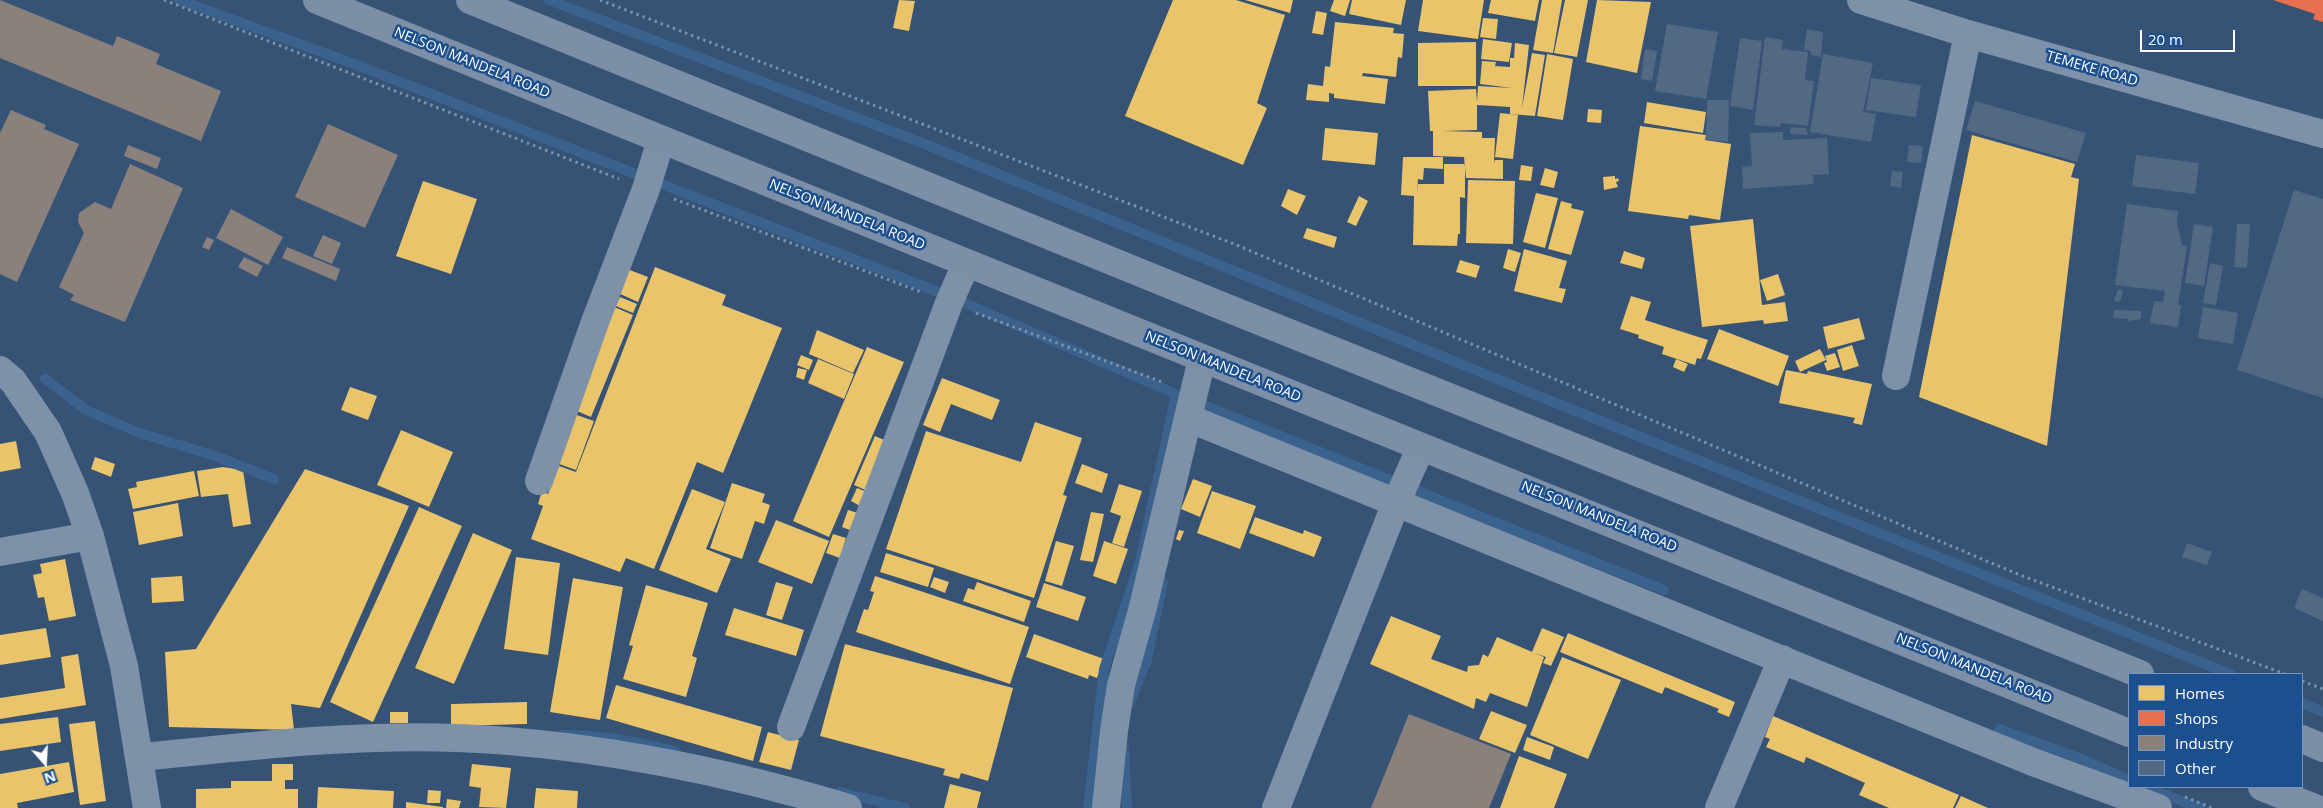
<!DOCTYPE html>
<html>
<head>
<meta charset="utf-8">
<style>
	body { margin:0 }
	#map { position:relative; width:2323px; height:808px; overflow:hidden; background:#365274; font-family:"Open Sans",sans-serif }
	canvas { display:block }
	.legend { position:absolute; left:2128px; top:673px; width:175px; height:115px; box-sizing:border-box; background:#1b4f8f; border:1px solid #7695bc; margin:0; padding:6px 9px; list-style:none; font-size:15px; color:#fff }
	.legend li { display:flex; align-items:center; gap:10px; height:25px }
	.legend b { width:25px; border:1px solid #7695bc }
	.north { position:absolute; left:20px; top:738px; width:50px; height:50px; -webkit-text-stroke:4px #1b4f8f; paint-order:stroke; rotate:161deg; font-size:14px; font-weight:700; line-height:20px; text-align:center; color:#fff }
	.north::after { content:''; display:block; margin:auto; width:18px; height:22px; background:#fff; clip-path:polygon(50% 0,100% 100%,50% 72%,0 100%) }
	.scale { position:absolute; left:2140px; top:30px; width:95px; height:22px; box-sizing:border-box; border:2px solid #fff; border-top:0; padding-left:6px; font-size:15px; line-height:18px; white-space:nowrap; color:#fff; -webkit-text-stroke:4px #1b4f8f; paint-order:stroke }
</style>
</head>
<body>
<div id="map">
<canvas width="2323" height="808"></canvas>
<ul class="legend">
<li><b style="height:14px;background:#e9c46a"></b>Homes</li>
<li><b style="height:14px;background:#e76f51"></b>Shops</li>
<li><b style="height:14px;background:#8a817c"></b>Industry</li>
<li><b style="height:14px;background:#526984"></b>Other</li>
</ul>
<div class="north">N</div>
<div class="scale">20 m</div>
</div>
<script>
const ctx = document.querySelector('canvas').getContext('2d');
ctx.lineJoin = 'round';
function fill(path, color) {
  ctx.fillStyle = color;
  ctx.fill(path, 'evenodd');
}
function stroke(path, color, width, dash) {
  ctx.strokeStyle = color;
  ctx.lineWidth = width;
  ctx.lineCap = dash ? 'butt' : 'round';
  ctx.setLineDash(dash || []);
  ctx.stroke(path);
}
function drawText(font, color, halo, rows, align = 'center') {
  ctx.font = font + ' "Open Sans",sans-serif';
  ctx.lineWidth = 5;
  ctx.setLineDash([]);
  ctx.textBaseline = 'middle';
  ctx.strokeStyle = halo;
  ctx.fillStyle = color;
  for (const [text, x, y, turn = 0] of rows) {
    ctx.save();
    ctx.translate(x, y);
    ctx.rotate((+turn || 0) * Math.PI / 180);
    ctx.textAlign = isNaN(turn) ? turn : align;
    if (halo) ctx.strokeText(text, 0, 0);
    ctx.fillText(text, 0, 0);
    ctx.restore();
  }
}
fill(new Path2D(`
	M899,0L915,1L909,31L893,28Z
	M1173,0H1236L1285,15L1257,103L1267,108L1243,165L1125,116Z
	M1245,0H1293L1290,13Z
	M1334,0H1350L1345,16L1330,11Z
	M1352,0H1406L1401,25L1349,14Z
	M1423,0H1484L1478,39L1418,31Z
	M1491,0H1539L1535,21L1488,13Z
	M1542,0H1562L1553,53L1533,50Z
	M1565,0H1588L1577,57L1554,53Z
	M1597,0L1651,2L1637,73L1586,62Z
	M1316,11L1327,13L1323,35L1312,33Z
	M1483,18L1498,19L1496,39L1480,37Z
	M1335,22L1394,28L1393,33L1404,34L1402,58L1398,57L1396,77L1363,73L1362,76L1388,79L1385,104L1334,98V94L1329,93V102L1306,100L1308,84L1323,86L1325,66L1330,67Z
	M1483,39L1512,43L1509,62L1481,59Z
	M1476,42V86H1418V43Z
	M1515,43L1529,45L1522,108L1532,53L1545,55L1535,116L1510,114V107L1477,105V130L1443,131L1482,132V138H1495L1494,163L1495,160H1503V179L1466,178L1464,157L1433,156V131H1430L1428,91L1476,89L1477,102L1478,86L1512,88L1480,84L1482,61L1496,62L1495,66L1510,67V58H1514Z
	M1547,54L1573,59L1563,120L1537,116Z
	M1647,102L1706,112L1703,133L1644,123Z
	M1588,109L1602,110L1601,123L1587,122Z
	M1500,113L1518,115L1513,159L1495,157Z
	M1640,126L1706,135L1705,140L1731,144L1720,220L1689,215L1688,219L1628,211Z
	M1325,128L1378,133L1375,165L1322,160Z
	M1972,135L2075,164L2071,177L2079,179L2047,446L1919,397Z
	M1403,157H1443V169L1424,168L1423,180L1418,179L1417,196L1418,184H1444V164H1465V198L1460,197V234H1458L1457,246L1413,245L1414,196L1401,195Z
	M1521,165L1533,167L1531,181L1519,180Z
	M1545,168L1558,172L1554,188L1540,185Z
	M1615,176V179L1618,178L1619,181L1616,182L1618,187L1604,190L1603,177Z
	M1468,180L1515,181L1513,244L1466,243Z
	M423,181L477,199L451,274L396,256Z
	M1288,189L1306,196L1297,215L1281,206Z
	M1536,193L1558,198L1545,248L1523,242Z
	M1359,196L1368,201L1356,226L1347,222Z
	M1561,201L1572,204L1571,208L1584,211L1571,255L1548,249Z
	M1753,219L1762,305L1785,302L1788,321L1764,324L1763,320L1702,327L1690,226Z
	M1307,228L1337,237L1334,248L1303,238Z
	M1508,249L1521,253L1515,272L1503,268Z
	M1524,249L1567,261L1559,288L1566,289L1562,303L1514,291Z
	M1624,251L1645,258L1642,269L1620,263Z
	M1460,260L1480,266L1476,278L1456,272Z
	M655,267L726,295L722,305L782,328L723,473L697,462L654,569L626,558L620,572L531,539L543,506L538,504L542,491L548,494L559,466L576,472Z
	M627,269L648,277L638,302L618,293Z
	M1778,274L1785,295L1767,301L1760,280Z
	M1631,296L1651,302L1645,320L1708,340L1701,359L1697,358L1695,365L1662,354L1664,347L1638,338L1639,335L1620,329Z
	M620,297L637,304L633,313L616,306Z
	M612,306L633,315L591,417L572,409Z
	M1859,318L1865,339L1828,349L1823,327Z
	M1719,329L1789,356L1778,386L1707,359Z
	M817,330L864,350L853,373L809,354Z
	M1852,345L1859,366L1843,371L1837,350Z
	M867,347L904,362L829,537L793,521Z
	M1820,349L1826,360L1800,372L1795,361Z
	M1835,353L1840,367L1827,371L1824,363L1827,362L1825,356Z
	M801,355L813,360L809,370L797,365Z
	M818,359L854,374L844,399L808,383Z
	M1676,359L1688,364L1684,372L1673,367Z
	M798,368L807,370L804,380L796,377Z
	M1786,370L1807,374L1808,371L1872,384L1862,425L1853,423L1855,418L1779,403Z
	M942,378L1000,400L992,420L951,404L940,432L923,425Z
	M350,387L377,396L368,420L341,410Z
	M568,412L594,421L576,470L551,461Z
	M1035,422L1082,438L1063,495L1067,496L1034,598L886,549L926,431L1021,462Z
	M401,430L453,452L429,507L377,485Z
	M875,436L891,443L870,492L854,485Z
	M16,441L21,468L0,472V444Z
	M95,457L115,464L111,477L91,469Z
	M1082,464L1108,474L1102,493L1075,483Z
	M223,467L243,470L251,524L233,527L228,494L201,497L197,471Z
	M305,469L409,506L320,708L291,704L294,730L169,727L165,652L196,649Z
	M194,471L199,496L133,509L128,489L137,487L136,482Z
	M1193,479L1212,486L1200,517L1181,509Z
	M732,483L765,494L762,502L770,505L764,524L755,521L742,559L710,548Z
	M1119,484L1142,491L1124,547L1112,543L1121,516L1110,512Z
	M857,488L867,492L860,506L851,501Z
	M692,489L725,502L706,549L731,559L717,593L659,570Z
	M1212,491L1256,506L1240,549L1197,533Z
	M178,503L183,536L139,545L133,512Z
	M419,507L462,526L373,722L330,702Z
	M848,510L861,514L855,532L842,527Z
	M1091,512L1104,514L1093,562L1080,560Z
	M1255,517L1303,534L1304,530L1322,537L1314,557L1249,533Z
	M776,520L829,541L812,584L758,562Z
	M1179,530L1184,531L1180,541L1176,539Z
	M473,533L512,550L454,684L415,668Z
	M833,534L846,538L840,558L826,553Z
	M1056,541L1074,546L1062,586L1045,581Z
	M1104,541L1128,549L1116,584L1093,576Z
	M886,553L934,568L928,587L880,572Z
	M516,557L560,563L548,655L504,649Z
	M65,559L76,616L49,621L44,597L38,598L33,575L42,573L40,564Z
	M182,576L184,601L152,603L151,578Z
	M875,576L1029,627L1010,684L856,632L864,609L868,610L874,592L870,591Z
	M934,577L949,582L945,593L930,587Z
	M573,578L623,587L600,720L550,712Z
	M776,582L793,587L782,620L766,615Z
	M977,582L1031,601L1024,622L963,601L968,588L974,590Z
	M1044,583L1086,597L1078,621L1036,607Z
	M646,585L708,603L692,656L697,658L686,697L623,679L633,646L629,645Z
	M734,608L804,630L796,656L725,635Z
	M1391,616L1441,636L1431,659L1467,672L1468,666L1479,665L1483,654L1488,657L1497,637L1544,657L1527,707L1490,693L1486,702L1476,698L1474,709L1370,664Z
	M46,628L51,657L0,665V635Z
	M1542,628L1564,637L1551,666L1543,663L1546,657L1532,652Z
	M1568,633L1735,702L1729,717L1717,712L1719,709L1665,687L1662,694L1560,652Z
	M1034,634L1104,659L1097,678L1089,675L1088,679L1026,657Z
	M845,644L1013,688L988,781L961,773L959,779L943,775L945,769L820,736Z
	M78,654L86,705L0,719V698L65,688L61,657Z
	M1562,657L1621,680L1588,759L1530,735Z
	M616,685L762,727L753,761L606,718Z
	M527,702V724L451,726V704Z
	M1491,711L1527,725L1515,753L1479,739Z
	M390,712H408V723H390Z
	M1773,716L1959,795L1953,808H1889L1859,795L1865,783L1806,757L1804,763L1766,747L1770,739L1765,737Z
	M58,717L61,742L0,751V724Z
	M95,721L106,801L80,805L69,724Z
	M768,732L799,740L791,770L759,762Z
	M1527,737L1554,747L1550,760L1523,750Z
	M1519,756L1567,774L1554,808H1500Z
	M69,762L74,792L17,803L18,808H0V774Z
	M272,764H293V780H285V789H298V808H196V789L231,788V781H272Z
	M472,764L511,768L506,808L479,807L481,788L469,786Z
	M950,784L981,792L977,808H944Z
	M318,787L394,791L393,808H317Z
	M536,788L578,791L577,808H534Z
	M428,790L441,791L440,803H427Z
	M1961,796L1988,808H1955Z
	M447,799L461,801L459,808H446Z
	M406,802L443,807V808H406Z`), '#e9c46a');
fill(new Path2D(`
	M2273,0H2323V22L2313,19L2315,14Z`), '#e76f51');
fill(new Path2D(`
	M0,0L113,46L117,36L160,54L156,64L221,91L201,141L0,58Z
	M11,110L46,125L44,129L79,144L17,282L0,274V133Z
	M328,124L398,155L365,228L295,197Z
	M128,145L161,158L157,169L124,156Z
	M130,164L183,188L125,322L70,300L74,295L59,287L84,233L78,222L79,213L95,202L111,209Z
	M231,209L283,237L268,265L216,238Z
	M323,235L341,243L332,264L313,256Z
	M207,237L214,240L209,250L202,247Z
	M287,247L340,269L336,281L282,258Z
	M244,257L263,266L257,277L238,267Z
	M1409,714L1511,754L1489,808H1371Z`), '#8a817c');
stroke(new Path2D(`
	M179,0L349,62L951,297L1176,394L1664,590
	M549,0L925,144L1541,397L2230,674
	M45,379L86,410L137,432L215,456L274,479
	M1130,703L1147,660L1163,582
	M2302,703L2323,712
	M1999,729L2082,759L2129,780
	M559,735C599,734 636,742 675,751
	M1124,747L1127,808
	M2145,787L2200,808
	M840,792L905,808
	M1088,808L1104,669L1140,561L1176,394`), '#3b618d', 10);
fill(new Path2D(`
	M1667,24L1718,32L1706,99L1655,91Z
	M1807,29L1823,32L1821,57L1811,55L1810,51L1804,50Z
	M1765,37L1783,40L1782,49L1808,52L1805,80L1814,81L1808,126L1781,123L1780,127L1754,125Z
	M1740,38L1762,41L1753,110L1730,106Z
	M1645,49L1657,51L1652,81L1641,79Z
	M1823,54L1873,63L1863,112L1876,114L1871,142L1810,132Z
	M1871,78L1921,85L1916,117L1866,110Z
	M1707,100H1729L1728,142L1706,140Z
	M1975,101L2086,133L2077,162L1966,130Z
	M1791,127L1806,128L1808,135L1790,134Z
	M1783,132V140L1827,138L1829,174L1813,175L1814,184L1743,189L1742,167L1752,166L1750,133Z
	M1909,145L1923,146L1921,163L1907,162Z
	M2136,155L2199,163L2195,194L2132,186Z
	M1892,171L1903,172L1901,188L1890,186Z
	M2294,190L2323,199V398L2237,370Z
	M2127,204L2178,211L2177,223L2182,245L2187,246L2178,305H2181L2178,327L2150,323L2154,301L2163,302L2165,291L2115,285Z
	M2194,224L2213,227L2204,286L2185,283Z
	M2237,224H2250L2247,268L2234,267Z
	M2210,263L2223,266L2216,305L2203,303Z
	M2118,289L2123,291L2120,302L2114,301Z
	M2203,307L2238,313L2233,344L2198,338Z
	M2114,310L2141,311V319L2128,321V319L2113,318Z
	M2187,543L2212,552L2207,565L2182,557Z
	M2302,589L2323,598V621L2294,608Z`), '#526984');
stroke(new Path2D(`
	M164,0L619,179
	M600,0L1234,244L2020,575L2285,674
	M674,199L921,292
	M976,313L1165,383
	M2302,681L2323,689
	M2185,797L2212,808`), '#7d92a8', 3, [2.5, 4]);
stroke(new Path2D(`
	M1861,0L1968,34L2323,134
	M0,370L13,381L48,432L75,493L90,536L124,666L147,808
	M1896,376L1968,34
	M1188,418L2033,762L2158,808
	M539,481L595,322L646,189L661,140
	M0,552L90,536
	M791,727L949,303L966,264
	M139,757C218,750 297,740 376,738C531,732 700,763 848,808
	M1106,808L1114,731L1121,685L1143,607L1202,359
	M1276,808L1396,503L1421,447
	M1719,808L1782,659`), '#7d92a8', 28);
stroke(new Path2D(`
	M317,0L2129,733
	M470,0L1227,308L2140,674
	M2302,739L2323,748
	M2262,787L2315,808`), '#7d8ea7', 28);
drawText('14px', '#fff', '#1b4f8f', [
	["NELSON MANDELA ROAD",472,63,22],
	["TEMEKE ROAD",2092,69,16],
	["NELSON MANDELA ROAD",847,215,22],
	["NELSON MANDELA ROAD",1223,367,22],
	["NELSON MANDELA ROAD",1599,517,22],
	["NELSON MANDELA ROAD",1974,669,22]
]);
</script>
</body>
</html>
